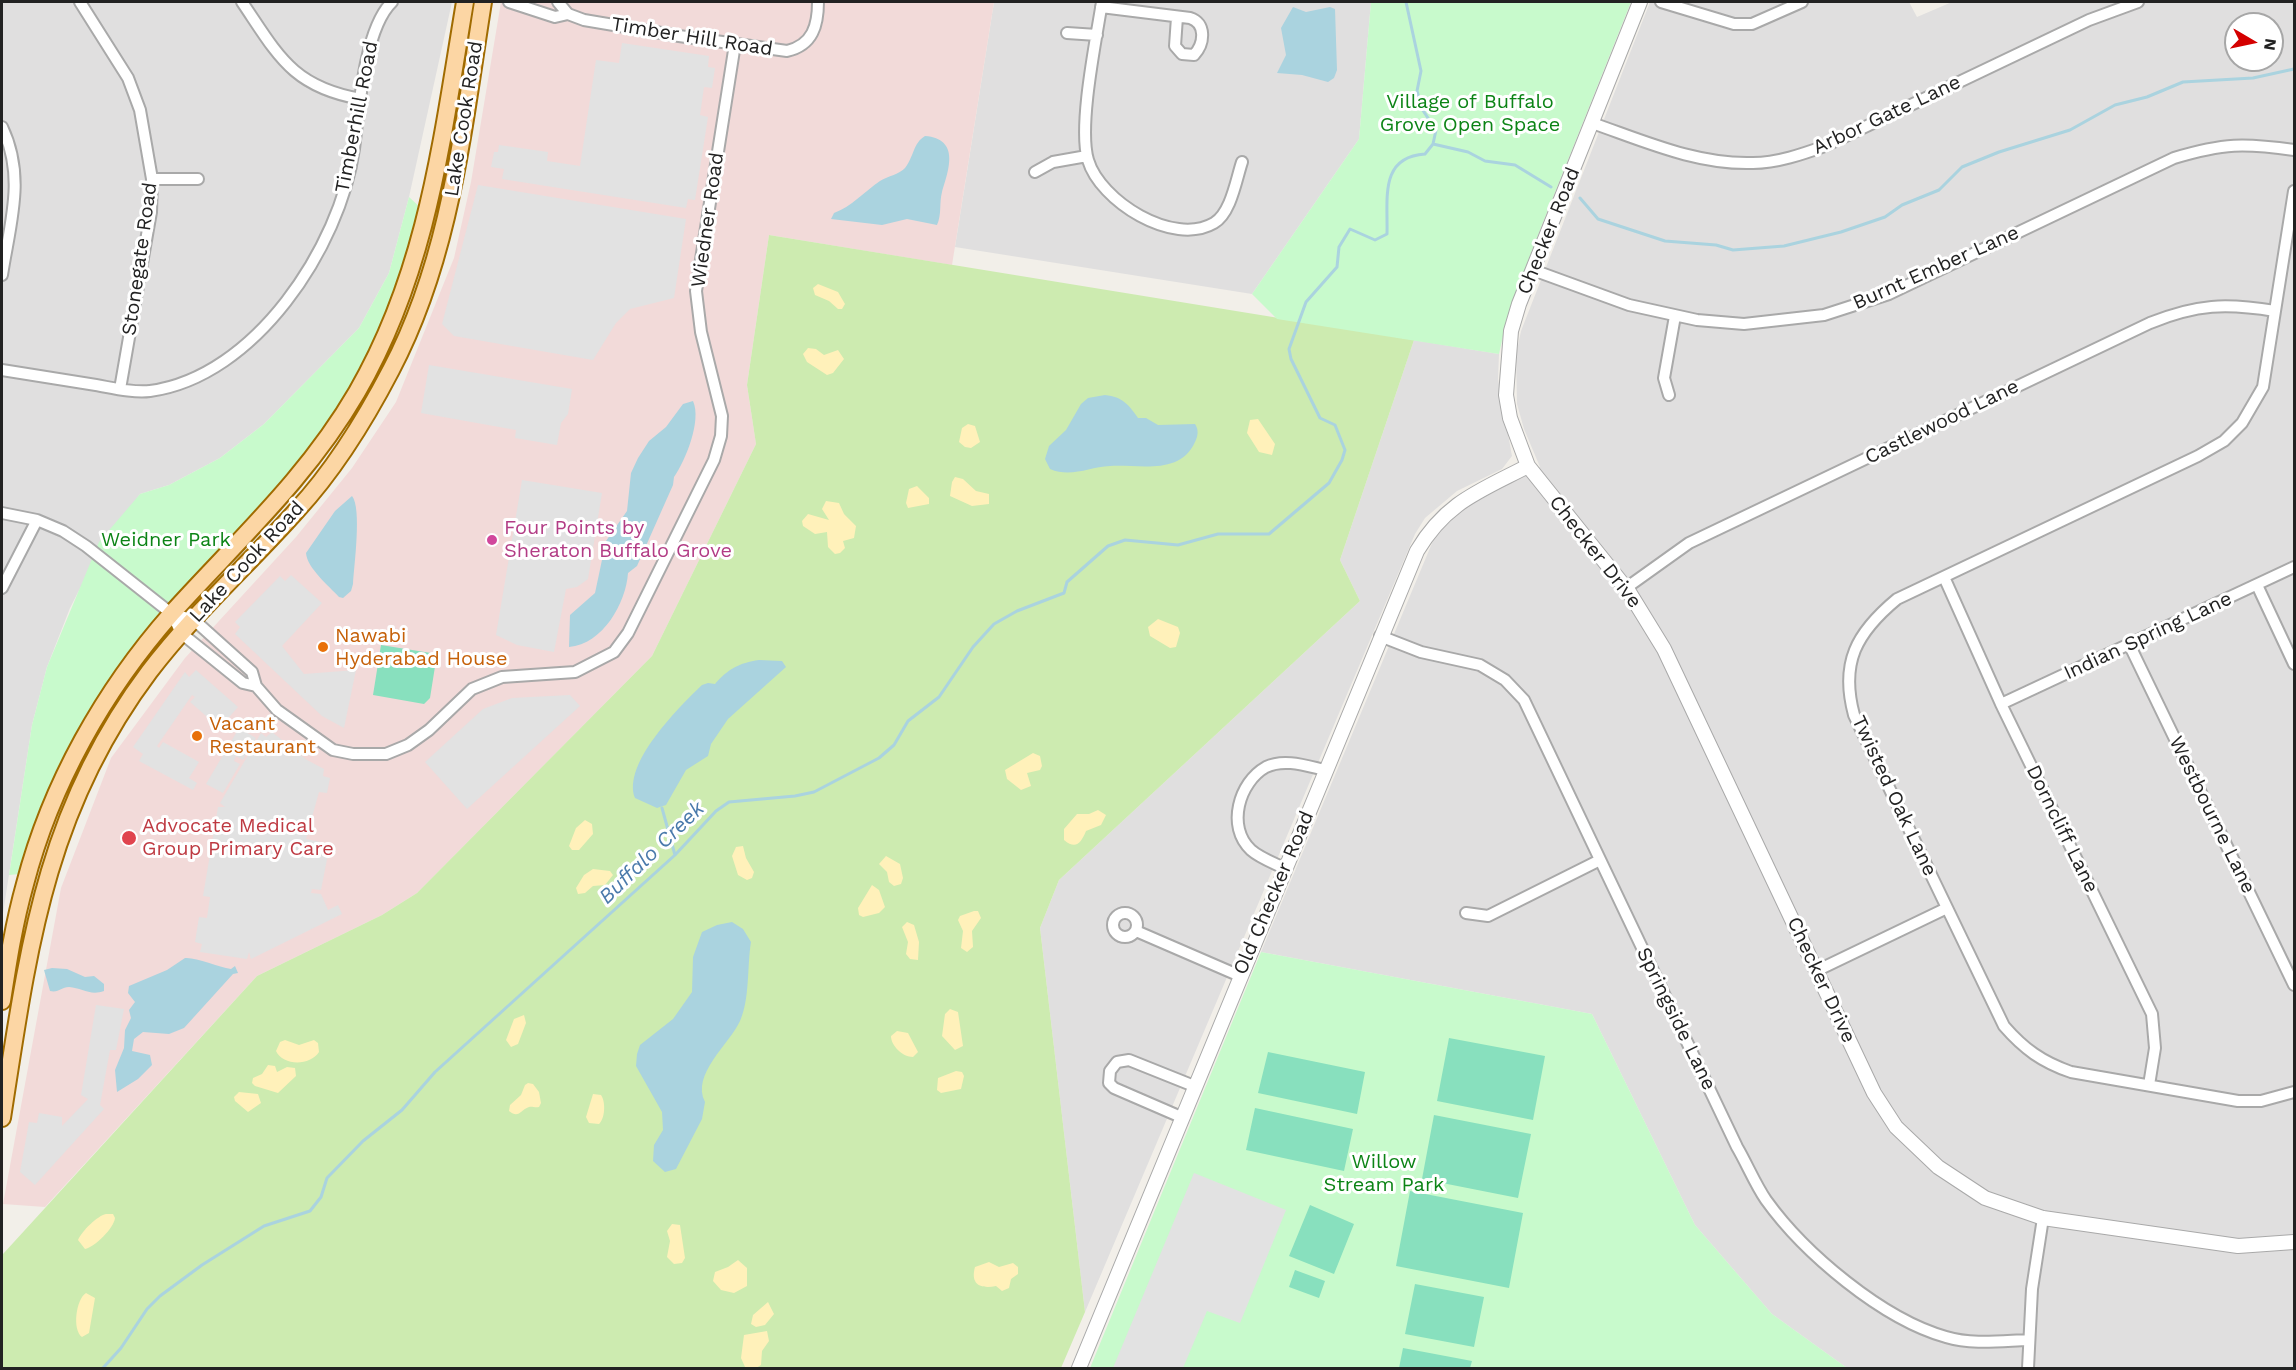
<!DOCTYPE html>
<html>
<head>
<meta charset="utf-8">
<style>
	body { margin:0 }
	#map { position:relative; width:2296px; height:1370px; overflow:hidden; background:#f2efe9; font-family:"Work Sans",sans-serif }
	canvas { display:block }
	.frame { position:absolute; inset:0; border:3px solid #222; pointer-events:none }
	.north { position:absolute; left:2224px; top:12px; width:60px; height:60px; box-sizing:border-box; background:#fff; border:2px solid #a7a7a7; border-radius:50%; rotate:99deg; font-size:16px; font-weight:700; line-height:24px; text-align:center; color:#222 }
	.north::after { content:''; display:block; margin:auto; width:21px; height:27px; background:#d40000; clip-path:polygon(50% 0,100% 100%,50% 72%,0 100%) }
</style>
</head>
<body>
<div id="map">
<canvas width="2296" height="1370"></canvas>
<div class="frame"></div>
<div class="north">N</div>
</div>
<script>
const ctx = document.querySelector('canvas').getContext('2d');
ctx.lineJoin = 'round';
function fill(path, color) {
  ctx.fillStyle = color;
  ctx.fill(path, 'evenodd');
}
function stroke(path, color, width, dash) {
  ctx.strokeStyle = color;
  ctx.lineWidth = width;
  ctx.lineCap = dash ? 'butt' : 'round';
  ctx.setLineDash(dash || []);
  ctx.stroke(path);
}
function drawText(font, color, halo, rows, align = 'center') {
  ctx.font = font + ' "Work Sans",sans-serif';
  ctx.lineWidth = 6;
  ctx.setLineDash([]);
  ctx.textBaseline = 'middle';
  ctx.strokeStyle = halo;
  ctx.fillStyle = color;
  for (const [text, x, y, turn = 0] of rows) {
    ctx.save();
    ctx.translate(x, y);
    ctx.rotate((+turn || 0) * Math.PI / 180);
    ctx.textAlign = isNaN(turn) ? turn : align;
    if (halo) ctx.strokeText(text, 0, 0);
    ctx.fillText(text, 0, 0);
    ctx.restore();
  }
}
fill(new Path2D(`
	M2,2H452L409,197L389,273L359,328L264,424L220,458L169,485L140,494L91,567L70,608L47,667L32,725L2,920Z
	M994,2H1371L1359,139L1252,294L955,247Z
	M1650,2H1909L1917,17L1952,2H2294V1368H1847L1772,1314L1695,1225L1592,1014L1261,952L1435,536L1449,519L1464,508L1540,467L1524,429L1517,404L1516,355L1521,331ZM2236,24H2272V60H2236Z
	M1414,340L1499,354L1498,379L1512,456L1502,469L1457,491L1425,518L1415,534L1085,1312L1040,928L1059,880L1360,601L1340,560Z`), '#e0dfdf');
fill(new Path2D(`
	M501,2H994L952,265L769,235L747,385L756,444L652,656L417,893L382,915L257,976L45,1207L3,1204L61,888L111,758L185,658L296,537L352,468L396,402L454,258L471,182Z`), '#f2dad9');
fill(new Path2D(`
	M769,235L1414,340L1340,560L1360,601L1059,880L1040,928L1085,1312L1061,1368H2L3,1254L257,976L382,915L417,893L652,656L756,444L747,385Z`), '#cdebb0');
fill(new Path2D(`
	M818,284L838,292L845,304L842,309H838L829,301L815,295L813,288Z
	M808,348L816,349L824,355L838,350L844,359L833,373L827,375L807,362L803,354Z
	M1258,419L1275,444L1272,455L1259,452L1247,433L1250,420Z
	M968,424L975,426L980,442L971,448L965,447L959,442L962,428Z
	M955,477L963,479L976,491L989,494V504L972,506L950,496L952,482Z
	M917,486L929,498V504L908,508L906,503L909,489Z
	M826,501L839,503L844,514L856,526L854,538L843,541L845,548L840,553L835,554L828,547L827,532L815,534L803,526L802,521L808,514L829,520L822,509Z
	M1158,619L1178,627L1180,633L1176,647L1170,648L1150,636L1148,627Z
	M1033,753L1040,756L1042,766L1040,770L1027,773L1031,786L1021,790L1007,779L1005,770Z
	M1098,810L1106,815L1101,825L1086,831C1081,843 1076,850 1064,840V829L1077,814H1089Z
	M585,820L592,824L593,834L579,850H572L569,846L576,828Z
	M743,846L746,858L754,872L752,878L747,880L738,875L732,856L736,847Z
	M886,856L900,864L903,878L901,884L894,886L889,882L887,872L879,864Z
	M593,869L610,871L613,875L605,885L593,886L585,893L578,894L576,888L584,875Z
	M872,885L879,890L885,907L879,913L863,917L859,915L858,908Z
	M974,911H978L981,918L972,931L973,947L967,952L961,948L963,931L958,920L960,916Z
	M907,922L914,925L919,942L918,960L910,959L906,954L908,942L902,927Z
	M950,1009L958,1012L963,1046L955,1050L942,1036L945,1014Z
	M524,1015L526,1023L518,1044L511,1047L506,1040L514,1019Z
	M897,1031L908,1033L918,1052L913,1057C903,1057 891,1046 891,1036Z
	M285,1040L299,1045L314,1040L318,1043L319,1052C310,1066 283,1066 276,1051L280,1042Z
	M268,1065L275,1066L277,1072L287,1067L295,1068L296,1076L278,1093L255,1086L252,1083L253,1078L262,1074Z
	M956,1071L962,1072L964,1076L961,1089L941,1093L937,1090L938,1078Z
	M528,1083L533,1084L539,1092L541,1103L539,1107C535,1108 532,1106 529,1107C520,1110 519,1119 509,1111L510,1105L521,1095L525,1085Z
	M239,1092L258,1094L261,1103L248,1112L235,1101L234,1097Z
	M593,1094L601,1095C606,1102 605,1119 599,1124L589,1123L586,1117Z
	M106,1214H113L115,1218C114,1228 95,1247 85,1249L78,1240C82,1231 97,1216 106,1214Z
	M672,1224L680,1225L685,1258L682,1263L674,1264L667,1257L670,1241L667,1231Z
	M738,1260L747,1268V1286L734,1293L721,1290L713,1281L715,1272L728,1267Z
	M989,1262L999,1267L1013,1263L1018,1267V1274L1011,1279L1009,1288L1002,1291L996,1286C981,1289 970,1285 975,1267Z
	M86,1293L95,1298L89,1333L82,1337C72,1330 76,1299 86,1293Z
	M768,1302L774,1314L765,1325L756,1327L751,1324L753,1315Z
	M767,1331L769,1341L762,1351L761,1365L756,1368L745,1367L741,1358L744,1335Z`), '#fff1ba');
fill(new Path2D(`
	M1371,2H1631L1534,245L1507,318L1499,354L1277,319L1252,294L1359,139Z
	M409,197L424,211L415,244L369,358L317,444L141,642L20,874L9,875L32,725L47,667L99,542L140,494L169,485L220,458L264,424L359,328L389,273Z
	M1261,952L1592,1014L1695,1225L1772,1314L1847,1368H1090Z`), '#c8facc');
fill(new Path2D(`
	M381,645L437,654L430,698L424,704L373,695Z
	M1449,1038L1545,1056L1533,1120L1437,1101Z
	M1268,1052L1365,1072L1357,1114L1258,1093Z
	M1255,1108L1353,1129L1344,1171L1246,1150Z
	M1434,1115L1531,1134L1518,1198L1422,1179Z
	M1410,1191L1523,1213L1509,1288L1396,1266Z
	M1310,1205L1354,1224L1334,1274L1289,1256Z
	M1295,1270L1325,1281L1319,1298L1289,1287Z
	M1415,1284L1484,1297L1474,1347L1405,1334Z
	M1403,1348L1472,1361L1470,1368H1399Z`), '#88e0be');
fill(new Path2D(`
	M622,43L709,56L708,67L715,68L712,88L704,87L700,115L708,117L695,200L688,199L686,208L502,179L504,169L491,167L494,152H498L499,145L548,152L547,161L580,166L596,60L619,63Z
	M478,185L686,219L674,298L630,309L616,323L593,360L454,336L442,324Z
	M429,365L572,389L568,414L561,423L557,445L515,438L516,430L421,413Z
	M522,480L602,493L588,579L577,587L566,589L554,652L517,645L496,635Z
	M291,575L322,603L282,646L304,674L356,670L344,728L322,716L235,634L240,627L235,622L280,576L285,581Z
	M196,670L238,707L224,723L218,716L213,722L190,702L195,697L192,695L157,746L159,748L163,742L199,762L189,778L197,783L193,790L139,761L143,754L133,747L185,672L189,677Z
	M570,695L580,706L467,809L425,762L483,709L512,698Z
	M239,728L256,738L243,760L236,756L234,761L240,764L223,793L206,784Z
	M272,732L307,760L324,769L323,776L330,778L327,793L319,792L306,839L330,844L321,890L312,889L311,893L321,894L328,910L338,905L342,914L251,959L249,952L247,959L200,952L202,944L195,942L199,917L207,918L210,897L203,896L218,807H225L220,803L261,733L266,737Z
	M96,1005L124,1009L116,1050H110L100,1105L104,1109L35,1185L20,1172L29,1122L37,1123L39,1113L62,1117V1126L88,1099L81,1095Z
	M1194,1173L1286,1210L1240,1323L1207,1311L1183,1368H1113Z`), '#e2e2e2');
fill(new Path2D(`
	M1293,7L1306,12L1330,7L1335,9L1337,70L1334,78L1328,82L1302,75L1277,73L1286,55L1281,28Z
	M925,136C960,139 949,169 942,192C939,203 942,214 937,225L907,219L882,225L831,219L834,213C851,207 865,191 880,181C888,176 900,174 905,168C914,157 913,143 925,136Z
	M1105,395C1123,397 1129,405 1138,418H1146L1158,425L1195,424C1199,430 1198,436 1195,442C1180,476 1138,464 1110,466C1089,467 1071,478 1050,469L1045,459L1049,446L1066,430L1081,404L1088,398Z
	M693,401C702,421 685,461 674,477L673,485L637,566L628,573C626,603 603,644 569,647L570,615L595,593L606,541L627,511L631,473L638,458L649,441L666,427L683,404Z
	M352,496C362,508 354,566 353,584L351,591L343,598L339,597C329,586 307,568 306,553L335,511Z
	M759,660L782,661L786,667L728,719L711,744L708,756L686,770L666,805L657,808L635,798C622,764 678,708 702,685L708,683L715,684C728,669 739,663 759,660Z
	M732,922L743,929L751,942C747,966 750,999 740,1021C729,1045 691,1074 705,1102L702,1119L676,1169L665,1172L653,1161L654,1145L663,1130L662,1112L636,1066L637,1054L640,1045L673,1019L692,992L693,957L702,932L717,925Z
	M185,958C196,957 218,967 231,969L235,966L238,973L233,974L184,1028L169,1034L143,1032L134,1039L132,1051L150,1055L152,1065L138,1079L117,1092L115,1070L124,1048L125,1030L131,1018L129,1010L135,1002L128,993L129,986L167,970Z
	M52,968L67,969L85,977L94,976L104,984V991C90,996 82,988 69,987C61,987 59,993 50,991L44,970Z`), '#aad3df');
stroke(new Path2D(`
	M1433,144L1468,152L1485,161L1515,165L1551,187
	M1580,198L1598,219L1665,241L1716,245L1733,250L1784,246L1841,232L1885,217L1902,205L1939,190L1962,167L1999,152L2070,130L2115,105L2147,97L2183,82L2253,78L2294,69
	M662,808L675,855
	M103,1368L121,1348L147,1309L160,1296L202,1265L264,1226L310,1211L321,1197L327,1178L363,1141L402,1110L435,1072L675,855L716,811L729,802L795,796L814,792L879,758L894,745L908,721L939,697L973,647L994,624L1017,611L1064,593L1067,582L1108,546L1125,540L1178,545L1218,534H1269L1329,483L1342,460L1345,450L1335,425L1320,418L1291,359L1289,349L1306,302L1337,267L1339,247L1350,229L1375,240L1387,234C1388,199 1379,157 1425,154L1433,144L1436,130L1422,109L1417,91L1421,71L1406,2`), '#aad3df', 3);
const minor = new Path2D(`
	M80,2L128,78L140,110L152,179L151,212L120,389
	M242,2C278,55 292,87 361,99
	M509,2L555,17L568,14L584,20L679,36L787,51C813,45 818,25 818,2
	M558,2L568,14
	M1102,2C1096,40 1078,126 1088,160C1100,201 1173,247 1214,223C1231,213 1236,180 1242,162
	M1661,2L1734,24H1752L1802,2
	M1101,7L1190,18C1206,23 1205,43 1194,55L1182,54L1175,46L1177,17
	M1067,33L1097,35
	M1592,123C1644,141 1697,165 1753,163C1777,163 1803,154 1825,146L2089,20L2138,2
	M2,127C26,177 10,223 2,275
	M1035,172L1053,162L1087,156
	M152,179H198
	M2294,191L2263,387L2242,423L2224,441L2198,456L1897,599C1856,633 1840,663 1854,715L2004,1026C2024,1049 2042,1062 2071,1072L2238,1101H2261L2294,1092
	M1533,270L1629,305L1697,320L1744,324L1824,315L1889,294L2174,158C2224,143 2244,143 2294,150
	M2,370C33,375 64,380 96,385C113,388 133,393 150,391C255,377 340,247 354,149C359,110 364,29 392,2
	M1669,395L1664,378L1675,316
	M2,513L37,520L63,531L86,546L172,614L193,619L252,672L256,686L277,710L333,750L353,754H386L408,745L429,730L472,689L502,677L575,672L614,652L628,633L714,460L721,436L722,416L701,332L696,291L735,44
	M1944,577L2001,704L2152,1014L2155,1048L2149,1085
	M2257,585L2294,664
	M2,588L37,520
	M1626,588L1689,543L2150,323C2197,304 2226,303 2275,311
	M172,614L181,633L243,683L256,686
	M1380,636L1421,652L1480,665L1505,680L1524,700L1737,1147C1747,1164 1755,1184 1766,1200C1804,1253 1882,1319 1946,1337C1972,1345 2001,1341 2028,1340
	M2129,644L2294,985
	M2001,704L2294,567
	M1284,868C1274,863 1260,858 1251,850C1226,827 1239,782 1266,767C1284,758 1307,766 1325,770
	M1113 925a12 12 0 1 1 24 0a12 12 0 1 1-24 0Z
	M1466,913L1488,916L1600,860
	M1136,931L1240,976
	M1816,971L1947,908
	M1181,1117L1114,1088L1109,1083L1110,1071L1117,1062L1129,1060L1194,1086
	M2028,1368L2032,1289L2043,1218`);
const tertiary = new Path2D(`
	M1640,2L1519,304L1511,331L1506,395L1510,418L1528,466L1629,592L1664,649L1874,1093L1896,1127L1938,1167L1985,1198L2043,1218L2238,1246L2294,1242
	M1079,1368L1417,551C1446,502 1480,491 1528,466`);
const primary = new Path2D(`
	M2,1001C8,962 14,923 25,884C51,784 104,690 172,613C238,540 307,478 357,392C428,269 442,138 465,2
	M2,1118C28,951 44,812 149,672C194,613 248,565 297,510C335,469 365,420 391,370C451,256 463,127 483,2`);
stroke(minor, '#a9a9a9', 14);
stroke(tertiary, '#a9a9a9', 16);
stroke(primary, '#a06b00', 20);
stroke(minor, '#fff', 10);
stroke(tertiary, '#fff', 14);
stroke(primary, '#fcd6a4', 16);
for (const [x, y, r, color] of [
	[492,540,6,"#d1479c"],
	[323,647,6,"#e8710a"],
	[197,736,6,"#e8710a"],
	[129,838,8,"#e0444e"]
]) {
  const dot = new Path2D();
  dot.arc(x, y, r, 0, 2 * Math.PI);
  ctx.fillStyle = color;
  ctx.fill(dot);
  stroke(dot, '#fff', 2);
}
drawText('20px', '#222', '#fff', [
	["Timber Hill Road",692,37,9],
	["Arbor Gate Lane",1887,115,-25],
	["Timberhill Road",357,117,-79],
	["Lake Cook Road",464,119,-81],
	["Wiedner Road",708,220,-82],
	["Checker Road",1549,231,-68],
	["Stonegate Road",140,259,-82],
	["Burnt Ember Lane",1936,268,-24],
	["Castlewood Lane",1942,422,-26],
	["Checker Drive",1595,552,52],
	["Lake Cook Road",247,562,-47],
	["Indian Spring Lane",2148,636,-25],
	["Twisted Oak Lane",1894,796,65],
	["Westbourne Lane",2212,815,64],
	["Dorncliff Lane",2062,829,64],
	["Old Checker Road",1274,893,-67],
	["Checker Drive",1821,980,65],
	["Springside Lane",1676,1019,64]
]);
drawText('20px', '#0c8416', '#fff', [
	["Village of Buffalo",1470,102],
	["Grove Open Space",1470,125],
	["Weidner Park",166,540],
	["Willow",1384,1162],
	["Stream Park",1384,1185]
]);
drawText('20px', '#b23c85', '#fff', [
	["Four Points by",504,528],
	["Sheraton Buffalo Grove",504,551]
], 'left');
drawText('20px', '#c56008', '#fff', [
	["Nawabi",335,636],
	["Hyderabad House",335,659],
	["Vacant",209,724],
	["Restaurant",209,747]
], 'left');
drawText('20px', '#be3a42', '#fff', [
	["Advocate Medical",142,826],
	["Group Primary Care",142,849]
], 'left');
drawText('italic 21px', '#4a7aab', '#fff', [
	["Buffalo Creek",652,853,-44]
]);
</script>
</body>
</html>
